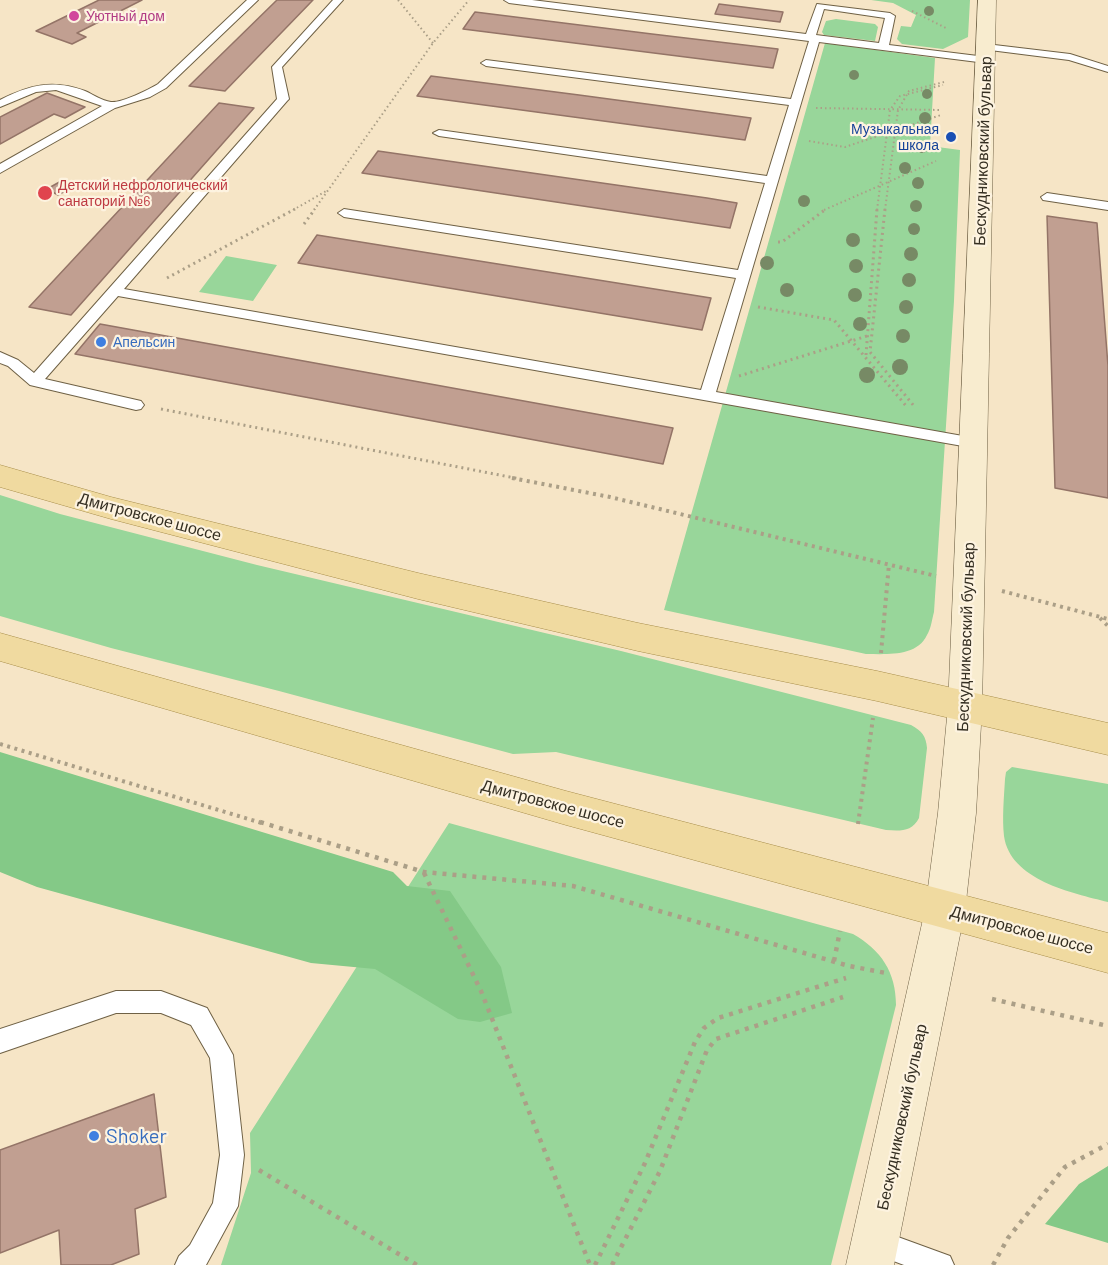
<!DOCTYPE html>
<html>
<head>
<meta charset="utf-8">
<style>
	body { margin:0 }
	canvas { display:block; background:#f6e5c6 }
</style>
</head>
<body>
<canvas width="1108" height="1265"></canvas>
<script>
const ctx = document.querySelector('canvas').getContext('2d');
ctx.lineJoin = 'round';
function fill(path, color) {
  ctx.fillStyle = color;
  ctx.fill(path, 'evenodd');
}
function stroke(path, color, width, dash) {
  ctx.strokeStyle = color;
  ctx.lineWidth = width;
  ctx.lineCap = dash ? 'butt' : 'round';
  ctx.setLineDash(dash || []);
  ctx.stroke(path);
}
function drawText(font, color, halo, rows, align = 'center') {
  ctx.font = font + ' Barlow,sans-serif';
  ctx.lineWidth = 4.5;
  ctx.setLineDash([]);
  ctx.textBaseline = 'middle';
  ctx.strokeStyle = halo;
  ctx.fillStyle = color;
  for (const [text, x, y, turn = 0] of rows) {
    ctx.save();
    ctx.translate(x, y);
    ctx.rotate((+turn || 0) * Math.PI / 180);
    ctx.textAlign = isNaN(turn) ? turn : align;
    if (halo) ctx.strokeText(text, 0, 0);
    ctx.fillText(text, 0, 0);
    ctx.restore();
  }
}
fill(new Path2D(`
	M871,0H970L968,37L943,49L902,44L897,39L901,26L911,27L916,15L893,3Z
	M836,19L875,24L878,27L875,41L824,35L822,32L826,21Z
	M825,43L935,58L930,146L960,150L954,301L934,612C932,619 931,629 927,635C917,657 886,654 866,654L664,610Z
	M226,256L277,265L253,301L199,292Z
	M0,495L60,514L257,565L621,651L911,725C922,731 926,736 927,748L919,818C912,832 900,831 886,830L556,752L513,754L279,691L111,648L0,616Z
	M1012,767L1108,784V902C1072,893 1010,880 1004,836C1002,818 1004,797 1005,779L1006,772Z
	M449,823L853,934C881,950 896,972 896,1005L831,1265H221L251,1173L250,1133Z`), '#98d69a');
fill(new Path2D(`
	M0,752L393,872L407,886L450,891L501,967L512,1013L480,1022L458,1019L375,969L311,963L37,887L0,872Z
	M1108,1166V1243L1045,1224L1079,1184Z`), '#84c987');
const building = new Path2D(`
	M99,0H142L77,33L86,37L72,44L36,31Z
	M277,0H313L225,91L189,86Z
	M719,4L783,12L780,22L715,14Z
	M475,12L652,34L778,49L773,68L463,29Z
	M431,76L579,95L751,118L745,140L417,96Z
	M47,93L85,107L65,118L54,114L0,144V117Z
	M219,103L254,108L71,315L29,307Z
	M378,151L707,198L737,203L730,228L362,173Z
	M63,180L74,186L58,195L47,189Z
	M1047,216L1097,223L1108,366V498L1055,488Z
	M317,235L429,253L711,298L702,330L298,263Z
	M100,324L557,407L673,428L663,464L75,354Z
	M154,1094L166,1197L135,1209L139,1254L111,1265H61L59,1230L0,1253V1150Z`);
fill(building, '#c19f91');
stroke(building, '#947467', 1.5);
const lane = new Path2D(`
	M247,0H258L166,88L150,97L115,108L0,173V164L102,106L56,90L36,92L0,107V100C29,85 53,79 85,91C92,94 102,101 111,102C122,103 148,90 158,84Z
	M333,0H343L282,67L289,99L287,101L124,289L701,390L736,278L344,217L338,213L344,209L738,270L765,183L439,136L433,133L439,130L767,176L789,105L486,66L481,63L486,60L791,99L809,41L509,3L504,0H532L806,34L817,4L890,13L895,16L889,45L986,57L991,60L986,63L819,42L716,392L974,438L979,439L982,443L979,447L974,448L118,296L45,379L141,401L144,405L141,409L136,410L30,385L8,366L0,363V352L18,360L34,373L277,99L272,67ZM824,9L885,18L879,43L816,35Z
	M986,44L1070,54L1108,66V72L1069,60L982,49L981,47Z
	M1047,193L1108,202V210L1043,200L1041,197Z
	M116,991H161L207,1008L233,1055L244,1155L238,1206L206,1265H175L179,1256L190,1245L213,1203L220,1155L210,1058L191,1025L161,1013H116L0,1053V1029Z
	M876,1229L950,1256L954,1265H904L867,1251L863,1242L867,1233Z`);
const secondary = new Path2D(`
	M978,0H996L982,707L976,813L965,910L894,1265H846L925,910L938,813L948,707Z`);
const primary = new Path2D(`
	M0,465L111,497L418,573L638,623L877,671L1108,723V755L877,701L638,651L418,599L111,519L0,487Z
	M0,633L566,791L1108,933V973L566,825L0,661Z`);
stroke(lane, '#6f6145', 2);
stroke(secondary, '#6f6145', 1);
stroke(primary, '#a88e4a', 1);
stroke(new Path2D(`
	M398,0L433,43
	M912,11L948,29
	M816,108L941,110
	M809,141L845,147L941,115
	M293,210L326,191
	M314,210L433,43L469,0
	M824,210L936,161
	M877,210L890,110L900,96L943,85
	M885,210L898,110L909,91L944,82`), '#ab9f87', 2, [1.5, 3]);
stroke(new Path2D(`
	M885,209L870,352L914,406
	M304,224L315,209
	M778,242H782L826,209
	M167,278L295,209
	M758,307L834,320L907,407
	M866,355L877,209
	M739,376L867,336
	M161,409L520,479`), '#ab9f87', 3, [2, 4]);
stroke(new Path2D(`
	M512,478L610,497L936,576
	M1002,591L1108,619
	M1100,618L1108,626
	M881,653L889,564
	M0,744L265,824
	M858,824L873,718`), '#ab9f87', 4, [3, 4.5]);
stroke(new Path2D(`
	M260,822L424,872L573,886L849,966L886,973
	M424,873L481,991L590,1265
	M834,961L840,931
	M992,999L1108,1026
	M259,1170L417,1265
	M595,1265L645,1163L695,1042L704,1028L718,1018L846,978
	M612,1265L660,1171L707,1050L716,1039L843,997
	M993,1265L1008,1238L1065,1167L1108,1144`), '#ab9f87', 4.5, [4, 6]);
fill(lane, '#fff');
fill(secondary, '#f8eccf');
fill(primary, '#f0daa0');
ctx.fillStyle = '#778a65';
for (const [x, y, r] of [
	[929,11,5],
	[854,75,5],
	[927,94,5],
	[925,118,6],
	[922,147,6],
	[905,168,6],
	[918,183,6],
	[804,201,6],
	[916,206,6],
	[914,229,6],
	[853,240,7],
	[911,254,7],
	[767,263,7],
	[856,266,7],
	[909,280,7],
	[787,290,7],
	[855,295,7],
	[906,307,7],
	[860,324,7],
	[903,336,7],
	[900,367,8],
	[867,375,8]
]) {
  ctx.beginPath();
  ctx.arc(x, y, r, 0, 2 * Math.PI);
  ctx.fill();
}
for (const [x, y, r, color] of [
	[74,16,6,"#d1479c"],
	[951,137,6,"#1a4fb4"],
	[45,193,8,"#e0444e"],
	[101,342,6,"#3f7fe0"],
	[94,1136,6,"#3f7fe0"]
]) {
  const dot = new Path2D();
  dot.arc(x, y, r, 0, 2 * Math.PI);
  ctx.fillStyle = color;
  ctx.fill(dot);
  stroke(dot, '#fdf3e0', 2);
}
drawText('14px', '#b23c85', '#fdf3e0', [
	["Уютный дом",86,16]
], 'left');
drawText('14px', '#164399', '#fdf3e0', [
	["Музыкальная",939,129],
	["школа",939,145]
], 'right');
drawText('14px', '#be3a42', '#fdf3e0', [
	["Детский нефрологический",58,185],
	["санаторий №6",58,201]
], 'left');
drawText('14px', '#366cbe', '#fdf3e0', [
	["Апельсин",113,342]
], 'left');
drawText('16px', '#352f22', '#fdf3e0', [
	["Бескудниковский бульвар",983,151,-88],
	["Дмитровское шоссе",150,517,15],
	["Бескудниковский бульвар",966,637,-88],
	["Дмитровское шоссе",553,804,15],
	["Дмитровское шоссе",1022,930,15],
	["Бескудниковский бульвар",902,1117,-78]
]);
drawText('20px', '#366cbe', '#fdf3e0', [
	["Shoker",106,1136]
], 'left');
</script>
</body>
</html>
